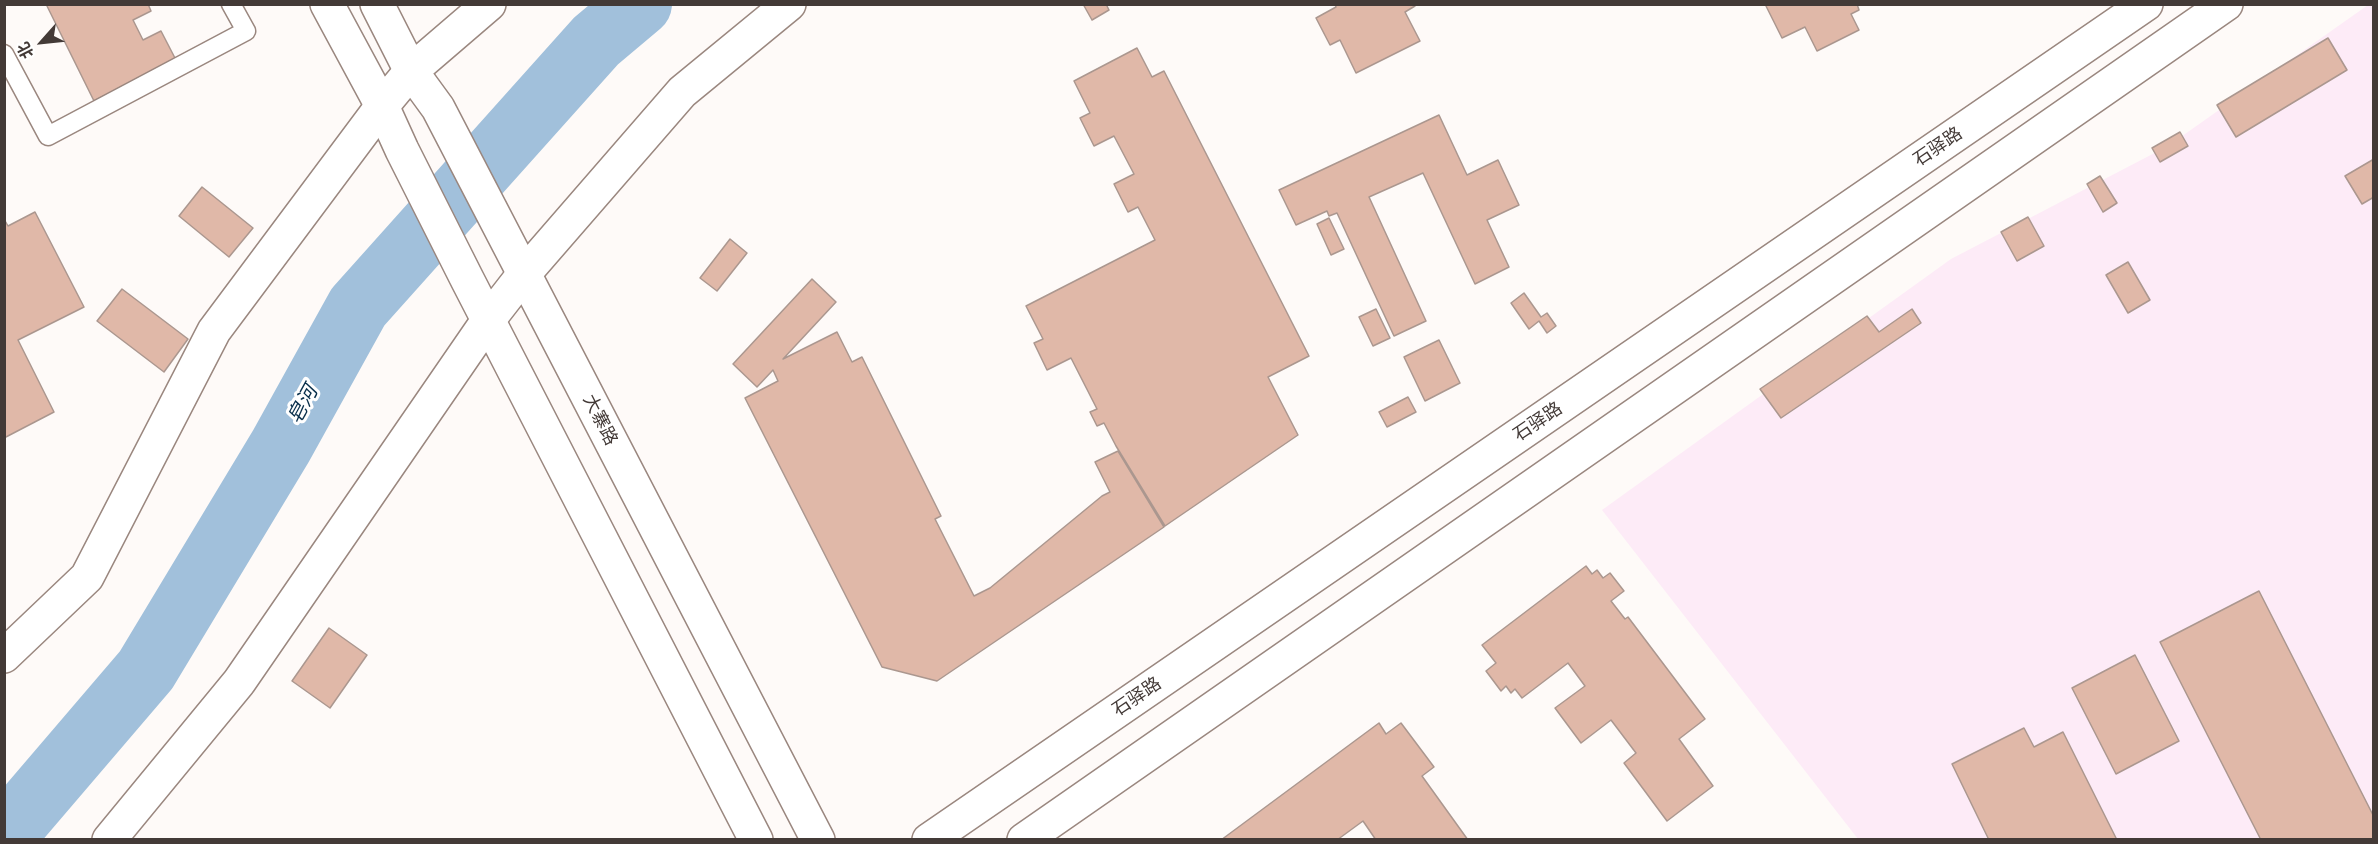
<!DOCTYPE html>
<html>
<head>
<meta charset="utf-8">
<style>
	body { margin:0 }
	#map { position:relative; width:2378px; height:844px; overflow:hidden; background:#fefaf8; font-family:Cabin,"Noto Sans SC",sans-serif }
	canvas { display:block }
	.frame { position:absolute; inset:0; border:6px solid #433a37; pointer-events:none }
	.north { position:absolute; left:12px; top:12px; width:60px; height:60px; -webkit-text-stroke:4px #fff; paint-order:stroke; rotate:243deg; font-size:16px; font-weight:700; line-height:24px; text-align:center; color:#433a37 }
	.north::after { content:''; display:block; margin:auto; width:21px; height:27px; background:#433a37; clip-path:polygon(50% 0,100% 100%,50% 72%,0 100%) }
</style>
</head>
<body>
<div id="map">
<canvas width="2378" height="844"></canvas>
<div class="frame"></div>
<div class="north">北</div>
</div>
<script>
const ctx = document.querySelector('canvas').getContext('2d');
ctx.lineJoin = 'round';
function fill(path, color) {
  ctx.fillStyle = color;
  ctx.fill(path, 'evenodd');
}
function stroke(path, color, width, dash) {
  ctx.strokeStyle = color;
  ctx.lineWidth = width;
  ctx.lineCap = dash ? 'butt' : 'round';
  ctx.setLineDash(dash || []);
  ctx.stroke(path);
}
function drawText(font, color, halo, rows, align = 'center') {
  ctx.font = font + ' Cabin,"Noto Sans SC",sans-serif';
  ctx.lineWidth = 6;
  ctx.setLineDash([]);
  ctx.textBaseline = 'middle';
  ctx.strokeStyle = halo;
  ctx.fillStyle = color;
  for (const [text, x, y, turn = 0] of rows) {
    ctx.save();
    ctx.translate(x, y);
    ctx.rotate((+turn || 0) * Math.PI / 180);
    ctx.textAlign = isNaN(turn) ? turn : align;
    if (halo) ctx.strokeText(text, 0, 0);
    ctx.fillText(text, 0, 0);
    ctx.restore();
  }
}
fill(new Path2D(`
	M2368,5H2373V839H1858L1602,510L1951,259L2168,146Z`), '#fdebf7');
stroke(new Path2D(`
	M4,836L146,670L281,446L358,307L596,41L640,4`), '#a1c0db', 64);
const building = new Path2D(`
	M46,4H148L151,11L133,20L143,40L161,31L176,60L94,101Z
	M1083,4H1106L1109,10L1092,20Z
	M1335,4H1415V6L1405,12L1420,41L1356,73L1340,40L1330,45L1316,18L1336,7Z
	M1765,4H1857L1859,10L1851,14L1859,30L1817,51L1805,27L1782,38Z
	M2328,38L2347,70L2236,137L2217,105Z
	M1137,48L1152,77L1164,71L1309,356L1268,377L1298,435L1165,526L1116,446L1104,423L1097,426L1090,412L1097,409L1071,358L1047,370L1034,343L1043,339L1026,306L1155,240L1138,207L1128,212L1114,184L1134,174L1114,136L1094,146L1080,118L1090,113L1074,81Z
	M1439,115L1467,175L1498,160L1519,205L1487,220L1509,267L1475,284L1423,173L1369,197L1426,321L1394,336L1337,213L1329,216L1327,211L1296,225L1279,190Z
	M2180,132L2188,146L2160,162L2152,148Z
	M2374,159V197L2362,204L2345,176Z
	M2100,176L2117,203L2103,212L2087,184Z
	M202,187L253,228L229,257L179,216Z
	M35,212L84,307L18,340L54,412L4,438V219L8,226Z
	M2028,217L2044,246L2017,261L2001,232Z
	M1329,218L1344,249L1331,255L1317,224Z
	M730,239L747,253L717,291L700,278Z
	M2128,262L2150,300L2128,313L2106,275Z
	M812,279L836,302L783,359L837,332L852,362L862,357L941,516L935,519L974,596L990,588L1102,496L1110,492L1095,462L1118,451L1164,527L937,681L882,667L745,398L778,381L773,370L757,387L733,364Z
	M122,289L188,339L164,372L97,321Z
	M1524,293L1541,317L1547,313L1556,326L1547,333L1539,321L1529,329L1511,303Z
	M1376,309L1390,338L1373,346L1359,317Z
	M1912,309L1921,323L1781,418L1760,389L1867,316L1879,332Z
	M1439,340L1460,383L1425,401L1404,357Z
	M1408,397L1416,412L1387,427L1379,412Z
	M1586,566L1592,574L1597,570L1603,578L1610,573L1624,591L1611,601L1625,619L1628,617L1705,719L1679,739L1713,786L1667,821L1624,763L1636,753L1611,720L1581,743L1555,708L1585,686L1568,663L1522,698L1515,689L1511,693L1506,686L1501,691L1486,671L1496,663L1482,645Z
	M2259,591L2374,817V840H2261L2160,642Z
	M329,628L367,655L330,708L292,681Z
	M2135,655L2179,741L2116,774L2072,688Z
	M1379,723L1386,734L1401,723L1434,767L1422,776L1468,840H1376L1363,821L1337,840H1221Z
	M2024,728L2034,747L2063,732L2117,840H1989L1952,764Z`);
fill(building, '#e0b8a8');
stroke(building, '#ab978f', 1.5);
const service = new Path2D(`
	M4,54L48,136L246,31L231,4`);
const minor = new Path2D(`
	M4,656L87,577L214,331L382,106L411,71L489,4
	M109,840L239,682L489,319L524,274L682,92L789,4`);
const tertiary = new Path2D(`
	M929,840L2146,4
	M1024,840L2226,4`);
const secondary = new Path2D(`
	M327,4L382,106L402,150L467,279L756,840
	M377,4L411,71L438,108L818,840`);
stroke(service, '#9a877f', 21);
stroke(minor, '#9a877f', 36);
stroke(tertiary, '#9a877f', 36);
stroke(secondary, '#9a877f', 36);
stroke(service, '#fff', 18);
stroke(minor, '#fff', 33);
stroke(tertiary, '#fff', 33);
stroke(secondary, '#fff', 33);
drawText('18px', '#433a37', '#fff', [
	["石驿路",1938,147,-34],
	["大寨路",600,420,63],
	["石驿路",1538,422,-34],
	["石驿路",1137,697,-34]
]);
drawText('italic 20px', '#092f4b', '#fff', [
	["皂河",303,405,-61]
]);
</script>
</body>
</html>
